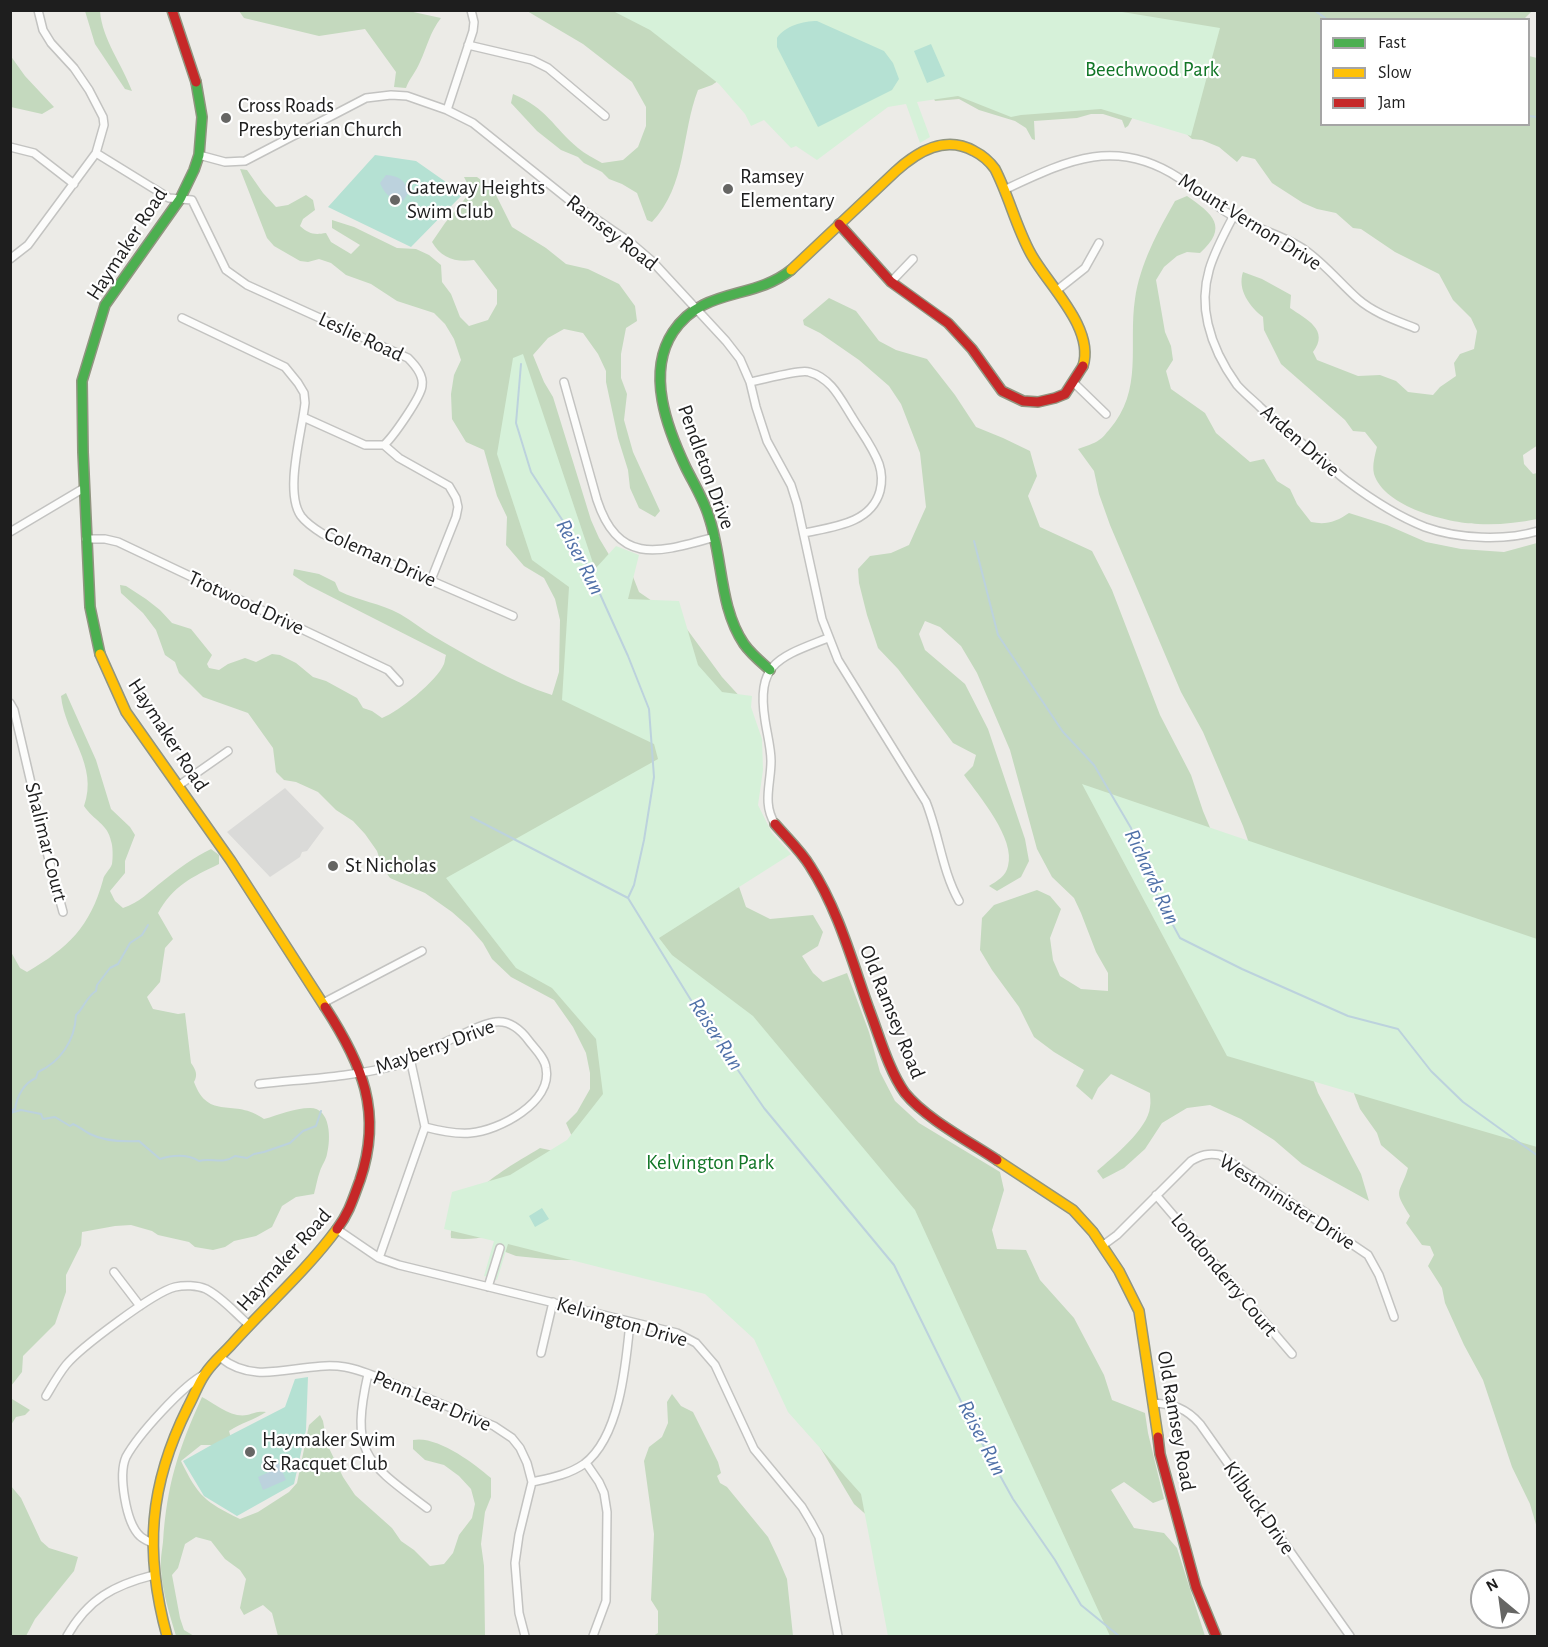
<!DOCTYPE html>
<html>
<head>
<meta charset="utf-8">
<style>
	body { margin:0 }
	#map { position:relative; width:1548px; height:1647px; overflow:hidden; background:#ecebe7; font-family:"Alegreya Sans",sans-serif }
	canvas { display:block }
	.frame { position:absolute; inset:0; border:12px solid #1e1e1e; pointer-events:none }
	.legend { position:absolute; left:1320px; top:18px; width:210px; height:108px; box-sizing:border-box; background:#fff; border:2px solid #a5a5a5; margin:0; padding:8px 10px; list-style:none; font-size:18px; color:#1e1e1e }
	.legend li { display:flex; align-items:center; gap:12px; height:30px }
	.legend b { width:30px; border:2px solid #a5a5a5 }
	.north { position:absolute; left:1470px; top:1569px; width:60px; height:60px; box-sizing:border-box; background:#fff; border:2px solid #a5a5a5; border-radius:50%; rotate:331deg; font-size:16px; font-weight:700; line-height:24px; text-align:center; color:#1e1e1e }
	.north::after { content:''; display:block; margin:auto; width:21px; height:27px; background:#666664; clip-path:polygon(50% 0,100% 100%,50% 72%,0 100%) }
</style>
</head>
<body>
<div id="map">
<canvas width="1548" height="1647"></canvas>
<div class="frame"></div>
<ul class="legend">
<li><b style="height:8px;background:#4caf50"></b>Fast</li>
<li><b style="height:8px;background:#ffc107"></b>Slow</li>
<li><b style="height:8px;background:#c62828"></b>Jam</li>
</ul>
<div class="north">N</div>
</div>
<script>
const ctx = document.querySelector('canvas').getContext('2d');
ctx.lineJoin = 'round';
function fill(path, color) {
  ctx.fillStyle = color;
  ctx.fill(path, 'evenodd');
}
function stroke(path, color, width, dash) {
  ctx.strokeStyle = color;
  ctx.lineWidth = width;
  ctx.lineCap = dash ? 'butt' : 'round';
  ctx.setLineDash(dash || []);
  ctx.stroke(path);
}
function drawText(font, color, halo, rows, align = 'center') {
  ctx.font = font + ' "Alegreya Sans",sans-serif';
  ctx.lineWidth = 4.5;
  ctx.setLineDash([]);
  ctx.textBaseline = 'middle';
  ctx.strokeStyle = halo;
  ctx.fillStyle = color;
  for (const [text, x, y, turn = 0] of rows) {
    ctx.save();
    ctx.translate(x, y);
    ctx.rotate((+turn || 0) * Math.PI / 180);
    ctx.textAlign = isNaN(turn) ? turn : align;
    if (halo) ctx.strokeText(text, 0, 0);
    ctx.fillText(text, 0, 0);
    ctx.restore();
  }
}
fill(new Path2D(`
	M285,788L324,828L307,851L302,852L300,857L270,877L227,832Z`), '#dadad8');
fill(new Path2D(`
	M404,10L441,18C430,32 427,47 420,62C416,72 409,79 406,88L394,87L396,72L365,29L319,36L244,18L239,11Z
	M863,10L756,55L712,85L698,90C681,134 687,185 652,222L647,220L637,193L622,184L609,179L602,172L584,163L578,157L561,150L537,131L511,103L513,94C547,108 553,127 578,148C585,154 594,158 602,163L623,160L638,147L646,126V107L632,82L583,44L527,11Z
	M85,11H100C102,39 122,64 132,91L125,89L95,44Z
	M894,11H1532L1523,20H1322V124H1528L1529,56L1537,58L1538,445L1523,455L1524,464L1533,474L1537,473V519C1518,523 1498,525 1478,524C1448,523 1384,507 1374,474C1372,465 1375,455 1377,447L1365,432L1353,431L1345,420L1281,364L1264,330L1263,317C1250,307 1237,290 1243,272L1262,279L1291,295L1290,308C1306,319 1330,330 1313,352L1317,360L1358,376L1380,375L1396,381L1408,392L1433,395L1440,387L1456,376L1454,363L1460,354L1474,349L1477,331L1471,318L1453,300L1439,274L1395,252L1361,229L1353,228L1336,213L1317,209L1303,203L1272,183L1255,159L1242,156L1237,162L1219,147L1202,140L1192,139L1181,129L1136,111L1128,126L1125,128L1122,120L1103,114H1091L1077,118L1034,121L1035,140L1032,139L1026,128L1015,121L979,110L959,99L935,101Z
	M10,55L25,76L54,107L42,114L11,107Z
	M240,169L247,170L263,193L276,207L288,205L306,195L313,200L315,210L303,219L300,226C309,234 314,235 326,233L331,242L351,254L360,245L332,228V220L354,227L397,248L416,249L429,255L441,265L442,282L451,294L460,317L469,326L488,320L497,304V290L474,260C456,263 441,258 432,242L445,223L468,195V185L464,177H477L493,189L512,227L546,248L566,264L588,269L619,284L635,306L637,321L626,328L621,354V378L627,394L624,420L633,452L660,511L655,517L639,508L630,488L628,470L618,438L606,382V371L598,354L583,333L564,329L548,338L533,355L544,382L553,397L591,520L599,538L611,558L628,564L639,592L681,621L722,677L743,700L736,878L746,907L770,919L813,915L823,932L818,946L802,956L813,973L823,982L847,973L869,1032L880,1072L895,1101L919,1123L1000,1172L1004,1190L992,1230L997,1249L1026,1250L1040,1280L1074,1318L1104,1375L1112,1400L1145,1413L1148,1433L1164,1499L1153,1503L1124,1482L1111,1490L1134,1528L1164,1533L1177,1548L1205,1636H917L871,1519L854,1504L806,1424L805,1388L712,1293L587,1260H556L516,1256L503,1251L512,1229C491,1236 474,1241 451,1238C449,1199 512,1165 540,1148L563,1153L574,1141L566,1123L577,1112L590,1089V1073L586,1053L573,1027L554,1000L511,977L492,959L483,943L469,927L452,912L425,893L390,878L382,866L377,851L365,834L353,821L336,810L318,792L296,782L284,780L276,772L273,748L248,713L203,697L179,673L175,662L165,655L156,630L143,613L121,593L120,585L126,586L146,599L160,610L172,623L191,629L212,655L207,664L209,668L219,670L228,664L245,658L256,662L272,654L280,655L296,663L313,677L326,681L357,698L363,708L372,711L382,718C398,712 437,681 444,664C445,661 445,658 446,655L308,585L293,575L294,569L319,574L335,582L339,591C359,601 380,603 400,614C412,621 423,630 435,637C471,658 512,682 552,695L559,672L560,620L555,599L544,578L524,566L506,545L507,517L497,496L484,450L466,442L452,419L451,394L454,375L461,360L454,339L445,324L434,313L397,301L371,284L346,275L331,263L319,259L308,262L300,261L274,246L267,238Z
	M1187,196C1213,214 1229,227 1200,253L1187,252L1177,256L1164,267L1156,280L1165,332L1171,346L1173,360L1166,371L1171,389L1205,413L1216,433L1250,462L1264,459L1277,481L1290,489L1297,504L1311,522C1326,525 1336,522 1349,513L1387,525L1426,542L1461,549L1504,552L1537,543V1528L1530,1504L1512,1467L1483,1380L1464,1345L1445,1303L1442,1288L1428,1266L1434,1255L1430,1246L1422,1245L1406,1223L1410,1216C1392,1188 1400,1195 1408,1168L1381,1145L1377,1133L1360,1109L1348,1078L1258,869L1243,826L1203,732L1181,692L1110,525L1099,494L1094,471L1078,449C1085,446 1094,444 1099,440C1103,438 1106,433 1109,430C1144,390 1128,345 1135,299C1140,264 1158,231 1175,201Z
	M829,298L856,311L879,341L896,350L927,359L955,395L976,427L1003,438L1030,451L1037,476L1028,496L1040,527L1092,551L1112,590L1160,715L1191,775L1203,811L1299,1040L1318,1093L1361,1174L1369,1201L1302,1164L1274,1140L1241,1119L1210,1105L1187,1108L1162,1123L1145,1149L1124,1168L1103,1179L1097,1171C1113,1157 1148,1129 1150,1107C1151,1102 1150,1097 1150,1093L1111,1074L1098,1088L1092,1100L1076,1086L1084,1070L1054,1052L1034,1037L1019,1007L992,970L980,950L982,918L994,905L1037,890L1050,896L1061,909L1050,938L1053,960L1060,976L1081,989L1108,991V973L1096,952L1081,913L1074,898L1052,877L1037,849L1010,750L977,673L961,646L940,627L925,621L919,634L925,650L965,684L988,729L1025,839L1029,861L1021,877L997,891L989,886C997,881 1006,876 1008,866C1016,839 979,796 964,775L973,766L976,755L953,743L898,669L878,648L867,615L859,583L858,569L870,556L891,553L909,545L926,507L920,453L901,404L889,386L859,360L820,333L804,325L803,320Z
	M66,693L96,760L111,809L130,827L135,835L125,861V873L110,891L115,901L123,908C139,903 150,891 163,881C178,869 194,857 211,849L219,855V864C192,877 173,886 158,913L173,939L165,948L160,982L147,997L153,1009L178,1014L185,1013L191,1063C196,1070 198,1075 194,1082C209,1122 234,1097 264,1119C279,1115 294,1108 310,1108C331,1108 331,1139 327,1154C326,1160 322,1165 320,1171C317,1179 316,1187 314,1194L296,1197L282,1206L272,1227L256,1236L234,1241L225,1247L213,1250L195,1247L189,1242L158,1235L152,1231L131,1225L115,1226L82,1232L81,1245L66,1275V1292L55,1324L23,1356L22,1372L11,1386V952L20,968L27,972C68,948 90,927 103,880C104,874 110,870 112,864C113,858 113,846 111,841C108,824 93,820 84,806C99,765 65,735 61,696Z
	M11,1388L12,1399L30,1410L25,1415L16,1417L11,1425Z
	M672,1394L681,1406L693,1412L718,1462L721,1473L717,1476L720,1483L727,1487L768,1537L778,1558L787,1579L793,1636H653L658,1633V1611L651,1600L654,1534L644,1461L649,1447L662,1437L668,1423L667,1402Z
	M202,1397C215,1404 231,1418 247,1415C255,1413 258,1411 266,1412C254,1420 241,1423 229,1431L233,1445H201L181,1461C198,1496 205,1502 240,1519L258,1512L289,1492L297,1483L309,1425L320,1415L323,1421L327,1444L343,1477L355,1495L392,1528L401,1541L414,1550L430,1566L444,1564L453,1553L459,1535L472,1518L475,1504L471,1489L459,1476L444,1465L425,1460L413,1449V1440C436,1435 474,1463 491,1478V1497L485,1512L481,1544L484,1566L485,1636H278L272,1613L263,1605L244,1615L240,1608L246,1579L240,1570L225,1559L211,1541L196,1537L185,1544L178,1568L172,1575L180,1618L184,1630L194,1636H176C170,1615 162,1592 161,1569C160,1560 162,1551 163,1542C167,1484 178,1450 202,1397Z
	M11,1486L21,1498L41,1541L49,1548L78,1557L74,1571L35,1619L26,1636H11Z`), '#c4d9be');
fill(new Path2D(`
	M1110,10L1220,28L1191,136L1101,109L1021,115L1011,117L958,96L917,102L930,137L920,143L906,104L888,107L817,160L796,146L791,148L764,120L751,126L745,114L719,84L650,30L613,11Z
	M523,354L595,569L616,546L639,555L628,599L679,601L698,665L722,692L752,696L751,707L762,739L763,770L758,805L772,833L791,854L659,938L672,955L753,1016L915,1210L1110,1636H888L861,1494L788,1412L754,1339L705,1294L508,1244L497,1280L484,1276L494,1241L444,1229L452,1192L510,1175L567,1140L603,1094L596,1039L552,988L516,968L446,878L658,759L654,744L562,700L569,587L532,560L497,454L513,358Z
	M1082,784L1537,939V1147L1227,1056Z`), '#d6f1d9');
fill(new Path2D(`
	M817,21L884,51L893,63L899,79L892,90L818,127L777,47V38C785,26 803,21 817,21Z
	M931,44L945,76L927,83L914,51Z
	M375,155L416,161L463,194L411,247L328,207Z
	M542,1208L549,1219L535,1227L529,1216Z
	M308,1377L306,1430L294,1484L237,1516L204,1496L183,1461L215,1443L285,1407L295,1379Z`), '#b5e1d3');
fill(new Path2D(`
	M386,175C400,176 404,180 409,192L403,201C390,198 385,195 380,183Z
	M277,1459L286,1480L263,1490L258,1477L271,1471L268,1463Z`), '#bcd2dd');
stroke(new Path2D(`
	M1314,10L1328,20
	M1528,116L1538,117
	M521,364L516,423L531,472L576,541L628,656L649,709L654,777L644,840L634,885L628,898
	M974,541L998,635L1063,732L1094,765L1131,828L1153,888L1180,938L1242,969L1348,1016L1398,1029L1431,1071L1463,1102L1538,1156
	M471,817L628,898L702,1018L764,1108L894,1265L978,1436L1013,1499L1055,1560L1081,1605L1119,1636
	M10,1111L15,1109C17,1096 24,1083 36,1078L38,1072C60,1062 75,1041 76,1015C84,1008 86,997 96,991L97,985L110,968L118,964L130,943L142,935L148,925
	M10,1113L21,1110L41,1114L43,1119L55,1117L70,1126L73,1124C80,1127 84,1131 90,1134C104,1141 123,1142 139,1141L160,1159C173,1155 187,1154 199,1161C211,1157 223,1165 235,1156L247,1158L254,1154L264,1152L290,1143L303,1131L316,1126L321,1111`), '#bcd2dd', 2);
const street = new Path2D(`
	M468,45L532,60L548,68L605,116
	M447,110L473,31L474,22L471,10
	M10,147L34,153L74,184
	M96,153L169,198L192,200L226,270L247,285L408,358C415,365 424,375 422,386C421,397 393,437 384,445H365L303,417
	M199,155L225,162L245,161L366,98L391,95L407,96L447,110L473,123L574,204L631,243L652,261L726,341L740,359L750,382L756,407L767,441L791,485L797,504L822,619L838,660L926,802C939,834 942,871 959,901
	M1004,190C1066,161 1115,136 1179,178C1197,189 1212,204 1231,215C1254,229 1282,234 1305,250C1325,264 1340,283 1358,299C1374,313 1395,320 1415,328
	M1233,217C1214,253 1198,282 1208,324C1213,346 1224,367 1237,385C1244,393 1253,400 1260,407C1279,425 1299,441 1319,457C1329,465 1337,474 1347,481C1371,499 1397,516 1425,527C1458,539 1505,541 1538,531
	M10,259L28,245L96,153L104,125L103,117L89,90L74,68L51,43L43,30L38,10
	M891,282L913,259
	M1056,291L1085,268L1099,243
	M182,318L285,367L298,383L304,393L305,403C302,432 284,492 301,516C307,524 315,529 323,534L513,616
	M564,382L597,500C619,567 660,552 715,537
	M750,382C762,380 800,369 809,372C831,378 840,398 852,417C861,432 873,447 879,464C882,473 882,483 880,491C871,524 832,527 804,533
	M1074,383L1106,414
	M384,445L399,458L449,486L456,498L458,507L456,517L431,580
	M10,532L84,488
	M86,539H105L118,542L388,670L399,682
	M10,703L14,710L48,856L63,912
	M178,786L228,751
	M775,824C762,803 771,784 771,761C771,748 767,734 765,720C756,662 780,657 828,638
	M323,1003L422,951
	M259,1084C304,1079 350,1077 394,1066C417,1055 441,1044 465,1033C474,1029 485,1023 495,1022C510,1020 521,1030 529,1041C535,1049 545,1058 546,1068C553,1102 499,1131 470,1133C455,1134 440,1131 425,1127
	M1156,1195L1292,1354
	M338,1230L379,1258L399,1265L677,1333L696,1343L715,1365L754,1449L802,1507L811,1522L819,1537L838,1636
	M1102,1246L1117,1235L1191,1161C1201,1155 1208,1153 1220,1155L1368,1255L1379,1275L1394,1317
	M379,1258L425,1127L410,1058
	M114,1272L140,1306
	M488,1287L500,1248
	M541,1353L553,1302
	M221,1358C258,1388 302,1360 345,1367C364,1370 383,1380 401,1387C432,1400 463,1413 494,1426L512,1438L520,1448L527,1463L532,1482L519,1535L515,1563L519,1613L525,1636
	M368,1374C350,1454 366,1462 427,1508
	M46,1396C52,1386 58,1375 66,1365C80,1348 154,1292 175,1287C184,1285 197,1285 206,1289C222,1297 236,1314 249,1325
	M1153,1403C1173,1404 1186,1408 1200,1424L1350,1636
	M586,1463L599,1482L604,1493L607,1512L606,1601L593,1636
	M532,1482C550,1478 568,1475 584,1464C620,1437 626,1364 630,1322
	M152,1543C148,1541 143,1539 140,1536C126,1523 118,1475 126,1457C138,1435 183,1385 205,1374
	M67,1636C88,1599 114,1585 154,1575`);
const fast = new Path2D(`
	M100,654L90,607L83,452L82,381L105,305L180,199L194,170L199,155L202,117L196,82
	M770,670C761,662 751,654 744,644C719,607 723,558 709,517C704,500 694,484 686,468C667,428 646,373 673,332C704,286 752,301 791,270`);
const slow = new Path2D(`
	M791,270L896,171C918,151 945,135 974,151C982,155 990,162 995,169C1009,196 1016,227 1031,254C1048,285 1095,328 1083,366
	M100,654L126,712L231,861L325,1007
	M997,1160L1073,1210L1093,1232L1119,1271L1139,1311L1158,1437
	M167,1636C144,1552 149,1485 188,1407C194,1396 198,1384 205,1374C212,1363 223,1354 232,1344C267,1305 306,1271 337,1229`);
const jam = new Path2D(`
	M172,10L196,82
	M839,224L891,282L948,323L972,349L1002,391L1023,401L1038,402L1055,398L1065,394L1083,366
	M775,824C787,838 801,851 810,866C838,909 852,961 869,1009C879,1035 889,1071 905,1093C925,1118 970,1142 997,1160
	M325,1007C362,1064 383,1112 360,1180C353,1199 349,1213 337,1229
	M1158,1437L1160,1454L1196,1587L1216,1636`);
stroke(street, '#c3c3c1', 10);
stroke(fast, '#919580', 12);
stroke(slow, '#919580', 12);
stroke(jam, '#919580', 12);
stroke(street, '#fcfcfb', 7);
stroke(fast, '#4caf50', 9);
stroke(slow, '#ffc107', 9);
stroke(jam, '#c62828', 9);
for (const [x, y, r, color] of [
	[226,118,6,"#666664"],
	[728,189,6,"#666664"],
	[395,200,6,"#666664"],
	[333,866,6,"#666664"],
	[250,1452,6,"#666664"]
]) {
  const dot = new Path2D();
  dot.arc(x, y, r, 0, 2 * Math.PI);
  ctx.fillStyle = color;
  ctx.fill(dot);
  stroke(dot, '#fff', 2);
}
drawText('21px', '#127627', '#fff', [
	["Beechwood Park",1152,70],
	["Kelvington Park",710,1163]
]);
drawText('21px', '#1e1e1e', '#fff', [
	["Cross Roads",238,106],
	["Presbyterian Church",238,130],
	["Ramsey",740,177],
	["Elementary",740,201],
	["Gateway Heights",407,188],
	["Swim Club",407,212],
	["St Nicholas",345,866],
	["Haymaker Swim",262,1440],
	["& Racquet Club",262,1464]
], 'left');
drawText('21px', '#1e1e1e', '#fff', [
	["Mount Vernon Drive",1250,222,32],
	["Ramsey Road",612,233,38],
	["Haymaker Road",127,244,-57],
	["Leslie Road",361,337,25],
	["Arden Drive",1300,441,41],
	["Pendleton Drive",706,467,70],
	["Coleman Drive",380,557,24],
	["Trotwood Drive",246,603,25],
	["Haymaker Road",168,735,57],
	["Shalimar Court",46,842,76],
	["Old Ramsey Road",892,1012,68],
	["Mayberry Drive",435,1047,-20],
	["Westminister Drive",1287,1202,33],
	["Haymaker Road",284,1260,-48],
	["Londonderry Court",1224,1275,50],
	["Kelvington Drive",622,1322,16],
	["Penn Lear Drive",432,1401,23],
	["Old Ramsey Road",1176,1421,80],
	["Kilbuck Drive",1259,1508,55]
]);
drawText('italic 22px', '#5071a8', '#fff', [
	["Reiser Run",580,557,63],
	["Richards Run",1152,877,65],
	["Reiser Run",716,1034,57],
	["Reiser Run",982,1438,63]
]);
</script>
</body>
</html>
